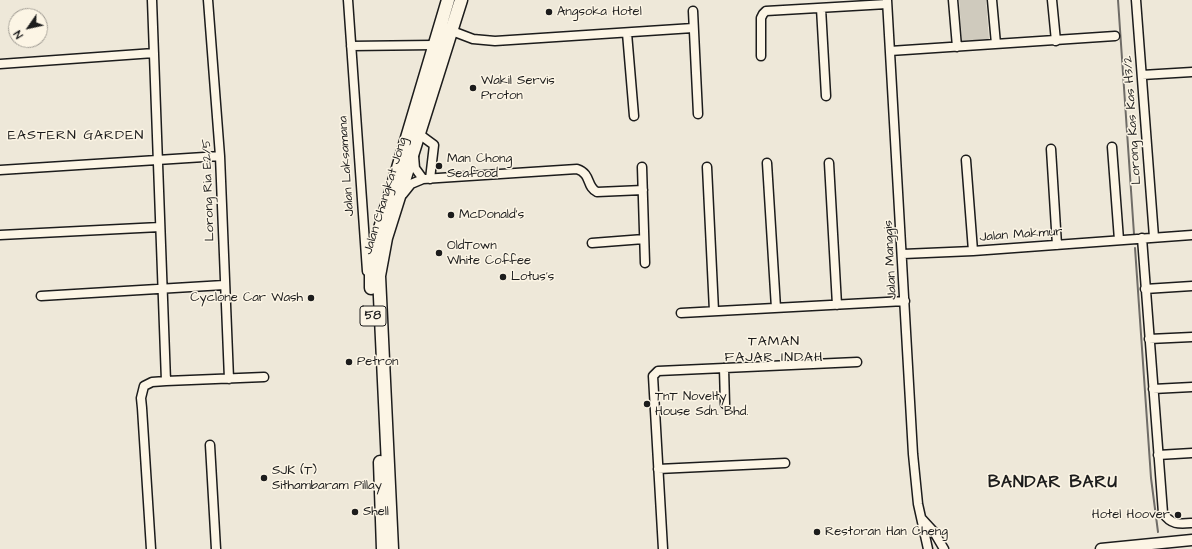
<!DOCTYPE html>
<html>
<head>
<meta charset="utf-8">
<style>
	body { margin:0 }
	#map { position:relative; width:1192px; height:549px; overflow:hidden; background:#eee8d9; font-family:"Architects Daughter",sans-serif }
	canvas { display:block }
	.north { position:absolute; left:8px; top:8px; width:40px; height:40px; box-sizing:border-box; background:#fcf5e5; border:1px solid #a29e95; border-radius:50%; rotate:236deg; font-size:11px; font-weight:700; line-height:16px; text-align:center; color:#1c1c1c }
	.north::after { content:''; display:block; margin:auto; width:14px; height:18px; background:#1c1c1c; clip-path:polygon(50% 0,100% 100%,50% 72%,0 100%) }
</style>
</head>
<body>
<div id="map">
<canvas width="1192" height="549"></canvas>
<div class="north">N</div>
</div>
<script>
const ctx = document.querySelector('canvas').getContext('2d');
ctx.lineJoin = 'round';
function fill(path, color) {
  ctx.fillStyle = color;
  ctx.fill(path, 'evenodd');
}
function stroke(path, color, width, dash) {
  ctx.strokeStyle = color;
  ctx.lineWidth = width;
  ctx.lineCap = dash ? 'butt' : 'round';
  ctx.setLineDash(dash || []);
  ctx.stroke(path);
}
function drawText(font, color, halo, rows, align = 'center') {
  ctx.font = font + ' "Architects Daughter",sans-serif';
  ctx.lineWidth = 3;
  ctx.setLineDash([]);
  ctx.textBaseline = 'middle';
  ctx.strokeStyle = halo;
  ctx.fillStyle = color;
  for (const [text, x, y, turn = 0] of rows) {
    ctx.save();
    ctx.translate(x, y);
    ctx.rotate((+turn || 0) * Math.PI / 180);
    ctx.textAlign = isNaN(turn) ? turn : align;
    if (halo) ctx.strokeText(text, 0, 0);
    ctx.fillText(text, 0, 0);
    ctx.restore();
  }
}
fill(new Path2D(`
	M959,0H986L989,39L962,41Z`), '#cfcabd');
stroke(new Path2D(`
	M1118,0L1134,234
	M1135,248L1151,478L1158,532`), '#6f6c67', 2);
const minor = new Path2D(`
	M152,0L166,381
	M208,0L220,156L229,379
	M348,0L367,271
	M887,0L913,454L918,504L928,549
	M953,0L957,47
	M992,0L996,44
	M1052,0L1056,41
	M1136,0L1154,237
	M821,8L826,96
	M693,11L698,114
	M452,31L473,39L495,41L693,28
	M627,33L634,116
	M351,46L433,45
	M890,51L1115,36
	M761,56V18L763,14L766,11L887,4
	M0,64L154,53
	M1142,75L1192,72
	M419,134L434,145L430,179
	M1112,147L1119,240
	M1051,149L1057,245
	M414,156L415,168L423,179
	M966,160L973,251
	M767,163L776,308
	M829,163L837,305
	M642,167L645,263
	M707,167L714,311
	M0,170L220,156
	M403,194L411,184L423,179L577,169C592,174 586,187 597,192L643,190
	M0,235L160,227
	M1142,238L1163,513C1171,525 1179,524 1192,523
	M592,243L644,239
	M903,254L973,251L1192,235
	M1145,289L1192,286
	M41,296L224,285
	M681,313L905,301
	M1149,339L1192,337
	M724,368L725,404
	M1153,389L1192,387
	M210,445L216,549
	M1158,455L1192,453
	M658,469L785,463
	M922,519L934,532L944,549
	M151,549L142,408L141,398L144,386L152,382L166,381L264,377
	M663,549L653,376L658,371L857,362`);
const major = new Path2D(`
	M1101,549L1192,540`);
const highway = new Path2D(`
	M371,288V265L376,242L448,0
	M380,462L383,549
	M392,549L379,276L386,238L461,0`);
stroke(minor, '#1c1c1c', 11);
stroke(major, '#1c1c1c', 13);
stroke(highway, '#1c1c1c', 15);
stroke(minor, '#fcf5e5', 8);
stroke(major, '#fcf5e5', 10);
stroke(highway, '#fcf5e5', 12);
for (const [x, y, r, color] of [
	[549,12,4,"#1c1c1c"],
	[473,88,4,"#1c1c1c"],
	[439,166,4,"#1c1c1c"],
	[451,215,4,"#1c1c1c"],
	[439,253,4,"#1c1c1c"],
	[503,277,4,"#1c1c1c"],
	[311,298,4,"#1c1c1c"],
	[349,362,4,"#1c1c1c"],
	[647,404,4,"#1c1c1c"],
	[264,478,4,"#1c1c1c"],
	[355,512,4,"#1c1c1c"],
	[1178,515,4,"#1c1c1c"],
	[817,532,4,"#1c1c1c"]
]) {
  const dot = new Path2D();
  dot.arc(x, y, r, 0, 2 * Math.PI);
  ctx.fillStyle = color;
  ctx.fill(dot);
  stroke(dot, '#fcf5e5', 1.5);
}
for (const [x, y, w] of [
	[373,316,26]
]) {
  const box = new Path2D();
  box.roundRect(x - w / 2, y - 10, w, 20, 3);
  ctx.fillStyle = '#fcf5e5';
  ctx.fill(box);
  stroke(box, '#1c1c1c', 1);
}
drawText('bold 12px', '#1c1c1c', null, [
	["58",373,316]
]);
drawText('13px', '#1c1c1c', '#fcf5e5', [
	["Angsoka Hotel",557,12],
	["Wakil Servis",481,81],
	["Proton",481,96],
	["Man Chong",447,159],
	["Seafood",447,174],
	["McDonald's",459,215],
	["OldTown",447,246],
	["White Coffee",447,261],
	["Lotus's",511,277],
	["Cyclone Car Wash",303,298,"right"],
	["Petron",357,362],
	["TnT Novelty",655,397],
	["House Sdn. Bhd.",655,412],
	["SJK (T)",272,471],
	["Sithambaram Pillay",272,486],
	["Shell",363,512],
	["Hotel Hoover",1170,515,"right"],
	["Restoran Han Cheng",825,532]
], 'left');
drawText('13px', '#1c1c1c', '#fcf5e5', [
	["Lorong Kas Kas H3/2",1133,120,-94],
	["Jalan Laksamana",347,166,-94],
	["Lorong Ria E2/5",209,190,-92],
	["Jalan Changkat Jong",386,196,-73],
	["Jalan Makmur",1021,235,-4],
	["Jalan Manggis",891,260,-93]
]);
ctx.letterSpacing = '1px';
drawText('14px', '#1c1c1c', '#fcf5e5', [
	["EASTERN GARDEN",76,136],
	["TAMAN",774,342],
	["FAJAR INDAH",774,358]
]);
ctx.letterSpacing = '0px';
ctx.letterSpacing = '1px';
drawText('bold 17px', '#1c1c1c', '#fcf5e5', [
	["BANDAR BARU",1053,483]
]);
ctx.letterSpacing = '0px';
</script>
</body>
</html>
